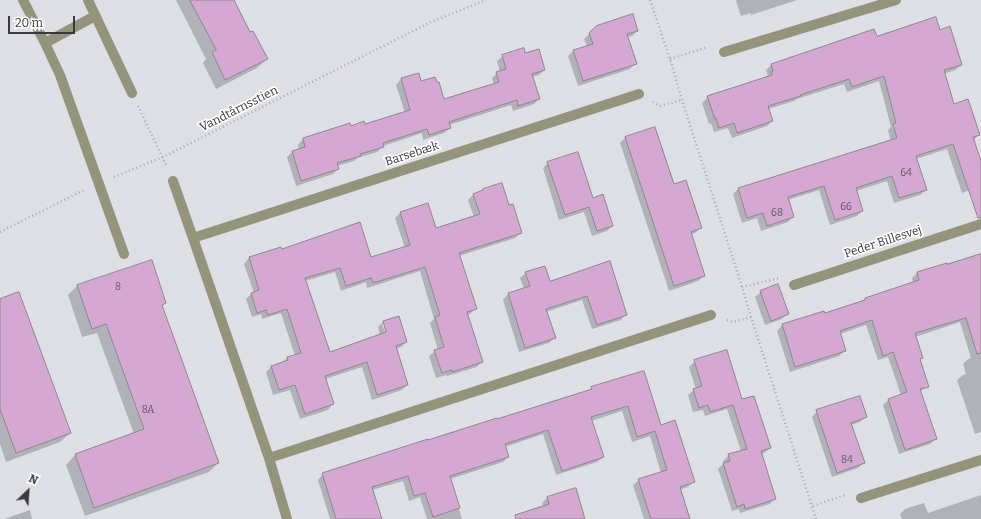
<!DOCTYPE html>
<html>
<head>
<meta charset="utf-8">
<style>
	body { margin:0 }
	#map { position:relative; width:981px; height:519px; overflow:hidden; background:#dddfe5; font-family:Bitter,serif }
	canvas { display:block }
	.north { position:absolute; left:8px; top:471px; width:40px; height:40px; -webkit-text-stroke:3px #fff; paint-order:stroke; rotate:25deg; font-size:11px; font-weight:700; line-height:16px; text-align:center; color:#3a3a3d }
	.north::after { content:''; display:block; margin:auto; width:14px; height:18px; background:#3a3a3d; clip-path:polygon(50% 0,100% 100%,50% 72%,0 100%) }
	.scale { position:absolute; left:8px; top:16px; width:67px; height:18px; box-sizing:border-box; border:2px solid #3a3a3d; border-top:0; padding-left:5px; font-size:12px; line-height:14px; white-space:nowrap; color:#3a3a3d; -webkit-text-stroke:3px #fff; paint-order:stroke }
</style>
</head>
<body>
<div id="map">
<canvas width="981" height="519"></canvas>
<div class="north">N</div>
<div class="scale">20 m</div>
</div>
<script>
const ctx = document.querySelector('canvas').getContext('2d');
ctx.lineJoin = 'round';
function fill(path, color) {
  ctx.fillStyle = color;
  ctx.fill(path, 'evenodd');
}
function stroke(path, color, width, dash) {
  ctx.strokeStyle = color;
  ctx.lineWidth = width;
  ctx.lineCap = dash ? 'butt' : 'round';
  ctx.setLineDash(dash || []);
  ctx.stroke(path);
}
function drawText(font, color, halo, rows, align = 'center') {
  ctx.font = font + ' Bitter,serif';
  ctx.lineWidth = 3.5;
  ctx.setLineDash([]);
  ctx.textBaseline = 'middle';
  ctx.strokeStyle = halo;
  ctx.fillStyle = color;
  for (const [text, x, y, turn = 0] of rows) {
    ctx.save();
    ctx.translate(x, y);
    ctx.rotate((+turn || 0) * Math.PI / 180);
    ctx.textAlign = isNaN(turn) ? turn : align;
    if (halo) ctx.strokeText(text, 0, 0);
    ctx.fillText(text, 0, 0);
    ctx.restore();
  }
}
fill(new Path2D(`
	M176,0H233L250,33L267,59L257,68L216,89L203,63L206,59Z
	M737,0H797L751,15V13L741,16L736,1Z
	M596,27L637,31L632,36L627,37L636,63L630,69L578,86L568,56L573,51L587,47L584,39Z
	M874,30L876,37L939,31L961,65L955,70L944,74L954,105L979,134L974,140L981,164V186L962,193L947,149L916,159L926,190L920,195L894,203L887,181L856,191L862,211L857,216L830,225L819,190L788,200L793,217L788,222L761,231L757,218L742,223L733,194L738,189L891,141L888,130L891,127L879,81L847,92L844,84L797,99L794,101L768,109L772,121L767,126L732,138L728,128L714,132L711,123L709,124L702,103L708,97L766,78L768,76L766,70L771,65Z
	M525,55L544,70L539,75L532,77L539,99L534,104L513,111L511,105L449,125L450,128L444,133L423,140L422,133L383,146L377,152L357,158L354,161L337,166L338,169L333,174L296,186L287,157L292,152L299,150L298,145L303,139L350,124L351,127L365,126L405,113L396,85L401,79L418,74L421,82L443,101L494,85L492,78L497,73L500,72L497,61L503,56Z
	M625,138L673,185L701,228L695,233L690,235L704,276L698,281L669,291L620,143Z
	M548,163L592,199L612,226L607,231L592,236L584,212L559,220L543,168Z
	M474,194L509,206L521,233L515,238L459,256L475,309L470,314L467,315L482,361L477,367L447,376L446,375L436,378L429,356L435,351L438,350L430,323L434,319L420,271L367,288L366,282L341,291L335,272L305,281L329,353L380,336L378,327L383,322L398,317L406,342L401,347L396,349L407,385L402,390L372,400L362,367L325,379L333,404L328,410L300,419L290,390L273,395L266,372L271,367L282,363L287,358L295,356L281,313L262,319L261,314L252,317L246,299L251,294L254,293L244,264L249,258L281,250L370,259L405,248L395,218L400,213L435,229L474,217L468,200ZM382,324H384L389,337L387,338Z
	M981,254V432L975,434L957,380L963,375L966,374L963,364L968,359L971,358L960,322L915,337L922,358L919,361L927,386L920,392L936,439L930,444L899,454L883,405L889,399L901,395L888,357L878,360L866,325L840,334L845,350L839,356L790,372L777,331L782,325L823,312L824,315L861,303L865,299L913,283L912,278L917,273Z
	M609,262L626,314L621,320L592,329L582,300L546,312L554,338L549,343L519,352L503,300L508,294L524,289L520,278L526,273L549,282Z
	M77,286L165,303L161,307L218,463L209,472L85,516L66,465L75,455L134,434L97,333L82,337L68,295Z
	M761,292L788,313L782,319L765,325L755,297Z
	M0,300L70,433L60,442L6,462L0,444Z
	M695,361L742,401L770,448L764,453L761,454L775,498L770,504L740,513L739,509L732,511L718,469L724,463L723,461L729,455L741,451L727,409L705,416L703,410L693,412L688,395L694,390L696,389L689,367Z
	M644,372L660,426L693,482L688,487L679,490L689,519H644L633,485L639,480L661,473L650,436L632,442L622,411L591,421L603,457L597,462L556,475L543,434L505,447L508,457L503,462L450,479L462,519H427L420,497L409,501L403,481L372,490L381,519H330L318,480L323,474L589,391L592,388Z
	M817,411L866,417L860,422L851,425L864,463L858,468L832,477L812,417Z
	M981,495V519H902L900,514L905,509L924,503L928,513Z
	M547,498L584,519H539L543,507L542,503Z
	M30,510L32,519H4Z`), '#0003');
const building = new Path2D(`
	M190,0H234L250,32L253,31L268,59L225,80L212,52L216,50Z
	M633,14L638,31L627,34L637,64L583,81L573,50L593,44L589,33L596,26Z
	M936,17L940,30L950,26L962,65L944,70L954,104L968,99L980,135L973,137L981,161V218H978L953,144L916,156L927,190L899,198L892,176L856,188L863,211L835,220L824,186L788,197L794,217L767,226L763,213L747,218L738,188L897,138L893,124L896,123L884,76L852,87L849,79L800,95L801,96L768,106L773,121L737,133L734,123L719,128L716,118L715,119L707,96L772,75L771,72L773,71L771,64L874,29L877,36Z
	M524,48L525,53L539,49L545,70L532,74L540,99L518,106L517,100L449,122L451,128L429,135L427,129L383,143L384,147L360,154L361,156L337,163L339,169L301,181L292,151L305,147L303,138L350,123L351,126L364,121L365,124L410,110L401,78L419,73L421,81L435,77L437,82H439L444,99L499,82L496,72L506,69L502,55Z
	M655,127L674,184L686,180L702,228L691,232L705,276L674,286L625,137Z
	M578,152L593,198L603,194L613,226L597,231L589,207L565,215L547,162Z
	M502,183L509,205L513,204L522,233L459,253L477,309L467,312L483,362L452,372V370L442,373L434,350L444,347L435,317L440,315L425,267L373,283L371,278L346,286L340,268L305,278L330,352L386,332L383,321L399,316L407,342L396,346L408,385L377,395L367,362L325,376L334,404L305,414L295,385L279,390L271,366L288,360L287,357L301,353L287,309L268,315L266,310L257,313L251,293L259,290L249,257L281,247L282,249L360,222L371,257L410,245L400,212L428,203L436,228L480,214L473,194L483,190V189Z
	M981,254V353L977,354L966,318L915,333L923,358L920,359L929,387L920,389L937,439L905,450L888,399L907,392L893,352L883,356L872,320L840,331L846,351L795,367L782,324L824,311L825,313L865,300V298L919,280L917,272L947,263V264Z
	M152,260L166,303L162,305L219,463L94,508L75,454L144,429L106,324L92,329L77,285Z
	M610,261L627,315L597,325L587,296L546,309L556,338L525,348L508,293L530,286L525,272L545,266L550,281Z
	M778,284L789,314L771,321L760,291Z
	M19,292L71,433L16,453L0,409V299Z
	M727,350L742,399L754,396L771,448L761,451L776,499L745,509L744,504L737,507L723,463L730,461L728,454L747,449L733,405L710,412L708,405L699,408L693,389L702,386L694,360Z
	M644,371L661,425L675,420L695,482L680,487L690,519H651L638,479L667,470L655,431L637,437L628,406L591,417L604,457L562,471L548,430L505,444L509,457L450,476L460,508L433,517L425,493L414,496L408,476L372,487L382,519H336L322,473L428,439V440L497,418V419L592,389L591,387Z
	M860,396L867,417L851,423L865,463L837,473L816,410Z
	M576,488L585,519H516L515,515L549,504L547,497Z`);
fill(building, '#d4a8d2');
stroke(building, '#8c888c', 1);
stroke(new Path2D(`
	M650,0L670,59L682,100L742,287L751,317L816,519
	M670,59L708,47
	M653,102L660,106L682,100
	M138,106L167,167
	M114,177L163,157L431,22L486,0
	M0,232L84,190
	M742,287L779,278
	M727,320L733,322L751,317
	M813,506L845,495`), '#aaabb0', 2.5, [1, 3]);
stroke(new Path2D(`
	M23,0L45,43
	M88,0L132,93
	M95,16L45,43L60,75L124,254
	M724,52L896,0
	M173,181L193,238
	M794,285L981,224
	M269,458L711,315
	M861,498L981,460
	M287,519L269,458L193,238L639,94`), '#94947c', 10);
drawText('10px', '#605662', null, [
	["64",906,173],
	["66",846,207],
	["68",777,213],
	["8",118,287],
	["8A",148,410],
	["84",847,460]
]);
drawText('12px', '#3a3a3d', '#fff', [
	["Vandtårnsstien",239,109,-27],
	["Barsebæk",412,154,-18],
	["Peder Billesvej",883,242,-18]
]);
</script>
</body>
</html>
